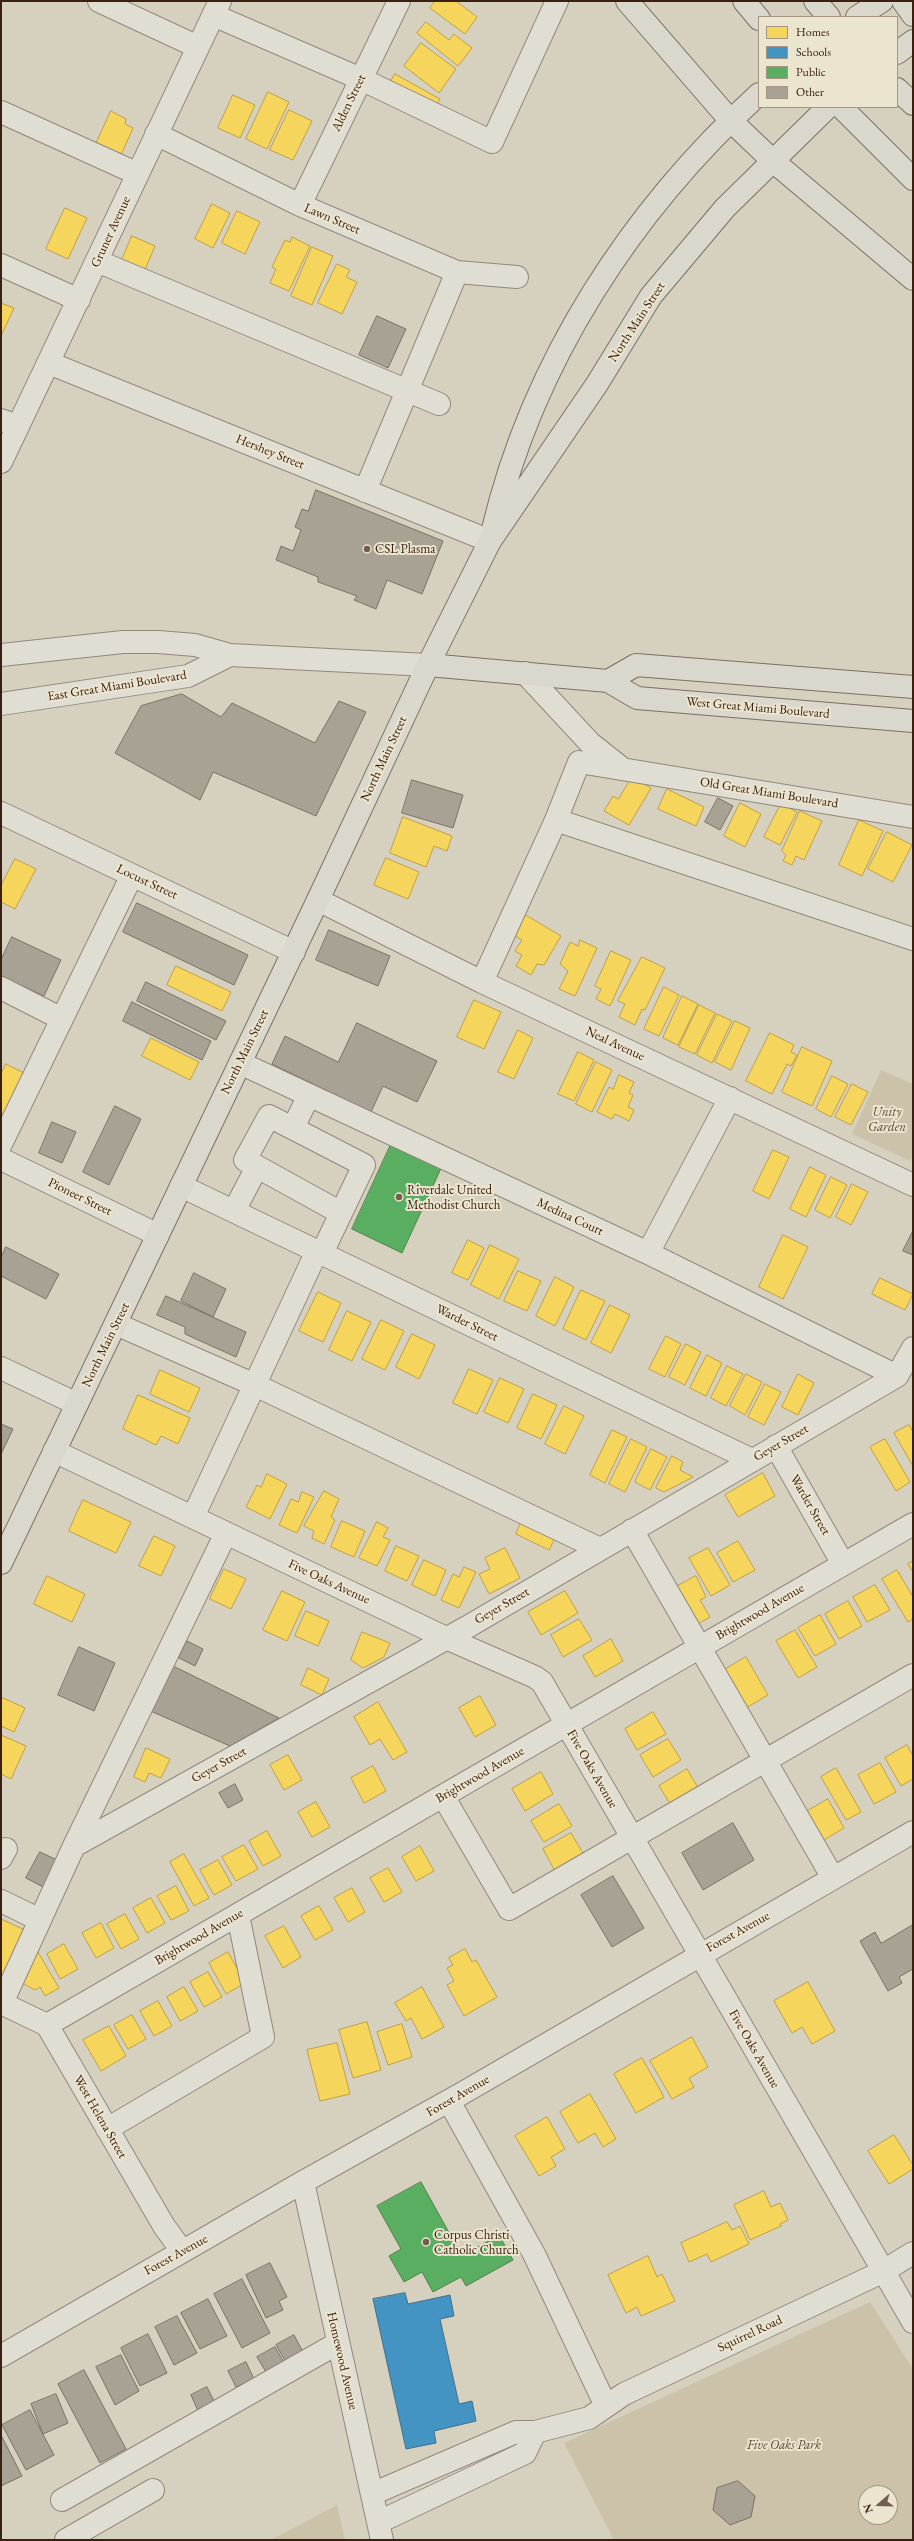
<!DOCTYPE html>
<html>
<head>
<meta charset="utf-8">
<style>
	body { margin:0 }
	#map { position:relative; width:914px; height:2541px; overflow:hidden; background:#d6d0be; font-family:"EB Garamond",serif }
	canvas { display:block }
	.frame { position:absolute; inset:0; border:2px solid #3a2011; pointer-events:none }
	.legend { position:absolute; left:758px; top:16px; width:140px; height:92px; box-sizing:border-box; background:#ebe4ce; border:1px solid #a49682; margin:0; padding:5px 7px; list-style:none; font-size:12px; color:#3a2011 }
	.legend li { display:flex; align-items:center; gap:8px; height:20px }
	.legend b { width:20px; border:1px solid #a49682 }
	.north { position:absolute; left:858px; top:2485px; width:40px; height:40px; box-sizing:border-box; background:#ebe4ce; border:1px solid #a49682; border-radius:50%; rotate:250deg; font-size:11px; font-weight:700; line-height:16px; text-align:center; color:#3a2011 }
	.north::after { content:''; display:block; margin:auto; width:14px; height:18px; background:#715e4e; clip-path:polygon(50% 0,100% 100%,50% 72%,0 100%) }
</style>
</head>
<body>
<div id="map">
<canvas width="914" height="2541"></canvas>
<div class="frame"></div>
<ul class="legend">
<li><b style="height:11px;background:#f6d55c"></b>Homes</li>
<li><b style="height:11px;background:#4393c3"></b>Schools</li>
<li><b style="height:11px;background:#5aae61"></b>Public</li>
<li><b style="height:11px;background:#a8a295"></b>Other</li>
</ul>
<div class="north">N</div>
</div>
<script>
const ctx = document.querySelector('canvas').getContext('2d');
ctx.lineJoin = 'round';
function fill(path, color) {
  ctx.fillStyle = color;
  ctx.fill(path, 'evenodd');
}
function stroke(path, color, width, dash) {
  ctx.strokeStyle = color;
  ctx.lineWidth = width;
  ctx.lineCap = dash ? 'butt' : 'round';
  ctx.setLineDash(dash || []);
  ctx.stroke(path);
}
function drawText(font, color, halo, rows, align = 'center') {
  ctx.font = font + ' "EB Garamond",serif';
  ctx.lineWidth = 4;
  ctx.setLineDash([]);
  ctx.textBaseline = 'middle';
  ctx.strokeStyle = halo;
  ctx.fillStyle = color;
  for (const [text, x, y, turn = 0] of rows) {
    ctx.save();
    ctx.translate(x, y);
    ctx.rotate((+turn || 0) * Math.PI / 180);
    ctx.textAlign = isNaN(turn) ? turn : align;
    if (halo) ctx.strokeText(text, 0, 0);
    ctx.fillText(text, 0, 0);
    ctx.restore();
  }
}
fill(new Path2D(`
	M881,1070L913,1084V1156L910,1161L852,1134Z
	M870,2302L913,2369V2540H614L564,2443ZM866,2493H890V2517H866Z
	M337,2505L345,2540H271Z`), '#ccc2a9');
const homes = new Path2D(`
	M435,1H456L477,17L465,34L430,8Z
	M426,22L449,40L454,34L472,48L458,66L417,33Z
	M421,43L456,69L439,93L404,66Z
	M395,74L440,99L433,112L388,86Z
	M268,92L289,102L267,149L246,139Z
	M233,95L255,105L240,138L218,128Z
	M289,110L312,121L293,160L270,150Z
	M111,111L126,119L125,124L133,128L121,155L95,146Z
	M212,204L230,213L213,248L195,239Z
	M65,208L87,218L68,259L46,249Z
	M237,211L260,222L245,254L222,243Z
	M132,236L155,246L144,272L121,262Z
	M292,237L310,246L289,291L270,283L276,269L272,267L285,240L290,242Z
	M312,247L333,256L312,305L291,296Z
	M337,264L350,270L346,277L357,282L342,314L318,303Z
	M1,303L14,308L1,336Z
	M632,777L651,788L629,825L604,811L613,796L618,799Z
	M667,789L704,807L696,826L658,809Z
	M740,803L761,814L745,847L724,836Z
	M781,804L797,812L780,845L764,837Z
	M800,811L822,821L804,860L796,856L792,865L783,861L786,855L782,851Z
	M403,817L452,836L447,851L434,846L426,867L390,853Z
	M859,820L883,831L862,876L839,865Z
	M887,832L912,845L893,882L868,869Z
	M386,858L419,872L408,899L374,885Z
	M15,859L36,869L15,909L1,902V886Z
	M524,914L561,936L544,965L537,964L531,975L516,966L522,955L515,951L522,940L512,934Z
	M580,940L597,948L575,996L559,989L568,971L560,964L570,942L578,946Z
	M611,951L631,960L610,1006L596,999L601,989L595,986Z
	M642,957L665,968L645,1010L642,1009L635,1025L619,1017L625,1004L618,1001Z
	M176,966L231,992L222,1011L167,985Z
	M664,987L679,995L659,1036L644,1029Z
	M682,996L698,1004L678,1045L663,1038Z
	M474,1000L501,1012L484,1049L457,1037Z
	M699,1005L715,1013L695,1054L679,1047Z
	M717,1014L732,1021L712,1063L697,1055Z
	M735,1021L750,1028L731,1070L715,1062Z
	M518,1030L533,1038L514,1079L498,1072Z
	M770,1033L794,1045L791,1052L797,1055L791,1066L787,1064L772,1094L746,1081Z
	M151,1038L199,1062L190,1080L142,1056Z
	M802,1047L832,1061L812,1106L782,1092Z
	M578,1052L594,1060L574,1101L558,1094Z
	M596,1062L612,1070L592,1112L576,1104Z
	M6,1064L26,1074L1,1125V1074Z
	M619,1075L634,1082L629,1093L633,1095L628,1107L634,1110L629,1121L615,1114L612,1119L597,1112L609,1087L613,1089Z
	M832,1076L848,1084L831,1117L816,1109Z
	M852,1084L868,1092L851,1125L835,1117Z
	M773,1150L789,1157L769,1199L753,1191Z
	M810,1167L826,1175L806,1217L790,1209Z
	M831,1177L847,1185L830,1218L815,1210Z
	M852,1184L868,1192L851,1225L836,1217Z
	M783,1235L808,1247L783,1299L759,1287Z
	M468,1240L484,1248L468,1280L452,1273Z
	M490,1245L519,1259L499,1299L471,1285Z
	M518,1271L541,1281L527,1311L504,1301Z
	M555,1277L574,1287L555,1326L536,1316Z
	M880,1278L913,1294L905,1310L872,1294Z
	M581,1290L605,1301L586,1340L563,1329Z
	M318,1292L341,1303L323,1342L299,1331Z
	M610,1305L630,1315L611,1353L591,1343Z
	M347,1311L371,1322L352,1361L329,1350Z
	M381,1320L404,1331L385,1370L362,1359Z
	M412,1334L435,1345L419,1379L396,1367Z
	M666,1336L681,1344L665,1377L649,1369Z
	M686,1344L701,1352L685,1385L669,1377Z
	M707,1355L722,1363L706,1396L690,1388Z
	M727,1366L743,1374L726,1406L711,1398Z
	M469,1369L493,1380L477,1414L453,1403Z
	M160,1370L200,1388L189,1412L150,1394Z
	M746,1374L762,1382L745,1415L730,1406Z
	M798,1374L814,1383L798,1415L782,1407Z
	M500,1378L524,1389L508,1423L484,1412Z
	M765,1384L781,1392L764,1425L748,1417Z
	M533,1394L557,1405L541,1439L517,1428Z
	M138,1395L190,1418L178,1444L161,1436L156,1445L123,1429Z
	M564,1406L584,1416L565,1454L545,1444Z
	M909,1425L913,1432V1466L894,1433Z
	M612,1430L627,1437L605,1483L590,1475Z
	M631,1439L647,1447L625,1492L609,1484Z
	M885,1439L910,1482L896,1491L870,1447Z
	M651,1449L667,1457L650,1490L635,1482Z
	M672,1456L683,1462L680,1470L693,1477L664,1492L656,1488Z
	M763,1473L775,1496L738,1517L725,1495Z
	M267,1474L287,1484L270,1519L246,1507L257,1485L261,1487Z
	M324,1491L339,1499L331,1517L335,1520L324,1544L312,1538L314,1531L304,1526Z
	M302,1492L314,1497L297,1533L279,1525L291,1499L298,1502Z
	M83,1500L131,1522L116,1553L69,1531Z
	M523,1518L557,1534L549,1550L516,1534Z
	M342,1521L365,1531L354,1557L331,1547Z
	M377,1522L388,1528L383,1537L390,1540L377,1566L359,1558Z
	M154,1536L175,1546L161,1576L139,1566Z
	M738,1541L755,1570L733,1582L717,1553Z
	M396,1546L419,1556L407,1581L385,1571Z
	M505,1548L520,1578L489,1594L479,1574L490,1569L485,1558Z
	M708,1548L730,1585L711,1596L689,1558Z
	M424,1560L446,1570L435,1596L412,1585Z
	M913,1561V1572L908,1564Z
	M464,1567L476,1572L459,1608L441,1600L453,1574L459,1577Z
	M224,1569L246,1579L231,1609L210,1599Z
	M897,1570L913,1597V1619L908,1622L882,1579Z
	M47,1576L85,1594L72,1622L34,1604Z
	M696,1576L706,1597L700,1600L710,1617L694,1626L674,1588Z
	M875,1585L890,1610L867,1622L853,1597Z
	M282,1591L305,1602L287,1641L263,1630Z
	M565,1591L578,1613L541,1635L528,1612Z
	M848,1601L862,1626L839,1639L825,1614Z
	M306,1611L329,1621L318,1646L295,1636Z
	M820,1615L836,1644L815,1656L798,1628Z
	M579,1619L592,1640L563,1657L551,1635Z
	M795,1630L817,1667L798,1678L776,1641Z
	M362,1632L390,1643L384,1657L363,1668L351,1660Z
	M611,1639L623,1661L595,1677L583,1656Z
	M746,1657L768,1695L746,1708L724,1670Z
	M308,1668L329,1679L322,1695L301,1685Z
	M480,1696L496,1725L475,1737L459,1708Z
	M1,1697L25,1708L14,1732L1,1726Z
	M378,1702L407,1752L393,1760L380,1739L370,1745L354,1717Z
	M653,1712L666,1734L637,1750L625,1729Z
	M1,1735L26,1746L11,1779L1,1774Z
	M668,1739L681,1760L653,1777L640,1755Z
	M907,1745L913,1756V1779L901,1786L885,1758Z
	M146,1748L170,1759L161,1778L149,1773L145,1782L134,1777Z
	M288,1755L302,1780L284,1790L270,1765Z
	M880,1763L896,1792L874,1804L858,1775Z
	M373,1766L386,1791L364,1803L351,1778Z
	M836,1768L861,1812L846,1820L821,1777Z
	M687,1769L700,1791L672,1807L659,1786Z
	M541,1772L553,1794L525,1811L512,1789Z
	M828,1799L844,1828L822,1841L806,1812Z
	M316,1802L330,1827L312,1837L298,1812Z
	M559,1804L572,1826L544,1842L531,1821Z
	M267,1831L281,1856L263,1866L249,1841Z
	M571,1833L584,1855L555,1871L543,1849Z
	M244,1845L258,1869L236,1881L222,1857Z
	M420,1846L434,1871L416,1881L402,1857Z
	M184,1854L209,1898L194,1906L170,1862Z
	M218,1860L232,1885L214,1895L200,1870Z
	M388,1868L402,1892L384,1902L370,1878Z
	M176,1886L189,1911L171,1920L157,1896Z
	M352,1888L365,1912L348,1922L334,1898Z
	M151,1898L165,1923L147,1933L133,1908Z
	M319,1906L333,1930L315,1940L301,1916Z
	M125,1914L139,1939L121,1949L107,1924Z
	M1,1919L27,1931L6,1977L1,1974Z
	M101,1923L114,1948L96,1958L82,1933Z
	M284,1926L301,1957L283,1968L265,1936Z
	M64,1944L78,1969L60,1979L47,1954Z
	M465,1949L472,1962L476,1960L497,1997L464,2016L447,1985L454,1981L447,1968L453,1965L449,1958Z
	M38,1952L59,1988L45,1996L40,1987L35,1990L22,1983Z
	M228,1952L245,1983L226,1994L209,1963Z
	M208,1972L222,1997L204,2007L190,1982Z
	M808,1982L835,2031L812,2044L802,2027L792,2033L774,2001Z
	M184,1987L198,2011L180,2021L167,1997Z
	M422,1987L444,2027L422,2039L411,2018L406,2021L395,2003Z
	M158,2001L172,2026L154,2036L140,2011Z
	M132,2015L146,2039L128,2049L114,2025Z
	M367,2022L381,2070L353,2078L339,2030Z
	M402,2024L412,2057L388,2065L377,2032Z
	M109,2026L126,2056L101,2071L83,2040Z
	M692,2037L708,2067L689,2078L694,2087L672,2099L650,2061Z
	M337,2043L350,2094L320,2101L307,2050Z
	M642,2058L664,2097L636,2113L614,2074Z
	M590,2094L616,2139L603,2147L595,2133L578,2143L560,2112Z
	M547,2117L565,2149L551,2157L556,2166L539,2176L515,2136Z
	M894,2135L913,2165V2169L889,2184L868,2151Z
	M764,2191L771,2207L780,2203L788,2220L780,2224L781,2226L750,2240L734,2205Z
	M727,2222L732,2230L740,2226L749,2244L711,2262L707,2254L689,2262L681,2243Z
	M648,2256L657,2277L662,2274L675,2301L641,2316L637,2307L626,2313L608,2275Z`);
fill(homes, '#f6d55c');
stroke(homes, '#be9f46', 1);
const schools = new Path2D(`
	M405,2293L408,2304L450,2295L454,2316L440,2319L459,2404L472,2401L476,2421L434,2431L436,2443L406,2449L373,2299Z`);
fill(schools, '#4393c3');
stroke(schools, '#40708e', 1);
const public = new Path2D(`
	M393,1140L443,1164L402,1253L352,1229Z
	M421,2182L462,2256L499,2235L513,2260L466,2286L461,2277L433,2292L422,2272L404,2282L389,2256L401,2249L377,2206Z`);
fill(public, '#5aae61');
stroke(public, '#508349', 1);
const building = new Path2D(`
	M377,316L406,329L388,368L359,355Z
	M316,490L443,541L422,594L387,580L376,609L354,600L357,596L318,582V577L276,560L281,546L293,551L301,530L295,527L302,509L308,511Z
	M182,694L221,717L232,703L315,743L339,701L366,712L316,816L213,772L200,800L115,753L141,706Z
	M412,780L463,795L453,828L402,813Z
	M718,798L733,806L720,830L705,822Z
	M137,903L248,955L234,985L123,932Z
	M329,930L390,956L378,986L316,960Z
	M12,937L61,960L44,996L1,976V960Z
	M146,982L226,1021L216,1040L137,1001Z
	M132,1002L211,1041L202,1060L123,1021Z
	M357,1023L437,1061L417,1102L383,1086L371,1112L272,1064L285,1036L338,1062Z
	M115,1106L141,1119L109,1185L83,1172Z
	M52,1122L76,1132L62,1163L39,1153Z
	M913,1231V1255L903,1251Z
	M6,1247L59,1274L46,1299L1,1276V1258Z
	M194,1273L226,1289L213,1317L181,1301Z
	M166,1296L246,1332L236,1357L185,1334V1327L157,1315Z
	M1,1424L13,1429L1,1454Z
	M187,1641L203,1649L195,1666L179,1658Z
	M79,1647L115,1663L94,1711L58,1695Z
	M173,1666L279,1718L230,1746L146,1709Z
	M235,1784L243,1800L228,1808L219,1793Z
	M733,1823L754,1860L703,1890L682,1853Z
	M40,1852L59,1861L45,1888L26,1878Z
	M613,1876L644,1928L612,1947L581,1895Z
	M913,1925V1969L899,1977L902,1983L888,1991L860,1941L875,1932L881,1943Z
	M270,2263L287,2297L279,2301L283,2310L266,2318L246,2275Z
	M242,2279L270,2333L242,2348L214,2294Z
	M208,2299L227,2336L200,2349L181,2313Z
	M177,2316L197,2353L174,2365L155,2327Z
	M148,2334L167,2373L140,2386L121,2348Z
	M294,2335L303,2352L286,2362L276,2345Z
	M275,2347L284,2362L266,2372L257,2357Z
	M121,2355L139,2391L115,2405L96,2367Z
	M246,2362L254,2379L236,2387L228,2371Z
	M84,2370L126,2449L100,2463L58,2384Z
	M207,2387L216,2405L199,2413L191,2395Z
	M56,2394L68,2423L43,2434L31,2404Z
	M30,2410L54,2455L26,2470L2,2425Z
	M1,2435L22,2476L1,2486Z
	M738,2481L755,2496L751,2517L730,2525L713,2510L717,2488Z`);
fill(building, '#a8a295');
stroke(building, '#797166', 1);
const minor = new Path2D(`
	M99,1L198,47
	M213,15L361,79L492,142L557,1
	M1,112L138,174
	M156,134L300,205L457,272L517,277
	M300,205L399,1
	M97,261L439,404
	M1,265L79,300
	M49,363L490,541
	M1,420L18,426
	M1,462L220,1
	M365,491L457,272
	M1,655L123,642H158L195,645L230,655L428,665
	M525,673L590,743L619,766
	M1,704L188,676L230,655
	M1,813L294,952
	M556,820L913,939
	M318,900L482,982L913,1185
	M482,982L556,820L579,762L913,817
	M1,988L62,1019
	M240,1063L648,1253L897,1376
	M293,1128L309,1095
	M1,1144L132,875
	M1,1159L158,1235
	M181,1186L752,1460
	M234,1211L257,1167
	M322,1253L364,1165L269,1116L245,1160L341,1213
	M648,1253L730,1098
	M116,1324L255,1385L600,1549
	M1,1368L77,1404
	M776,1446L843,1564
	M54,1451L446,1638L535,1677L542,1682L913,2322
	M193,1517L317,1251
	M632,1530L833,1878
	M443,1796L509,1909L913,1675
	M74,1846L469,1626L897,1376L913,1348
	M1,1858L6,1849
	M1,1901L40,1920
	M1,2003L47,2025L164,2226L182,2251
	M2,2003L74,1846L226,1533
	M47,2025L913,1524
	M449,2101L534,2254L606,2406
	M107,2129L263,2037L238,1915
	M303,2182L382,2540
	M1,2356L303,2182L461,2094L913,1832
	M372,2494L516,2432H535L589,2418L624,2394L882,2272L913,2253
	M62,2500L338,2343
	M379,2522L525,2453L535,2432
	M66,2540L153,2490`);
const major = new Path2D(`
	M857,17L882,1
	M897,53L913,41
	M493,529C533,361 632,210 759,94
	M428,665L608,681L637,698L913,721
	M608,681L636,665L913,687
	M1,1563L318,900L428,665L490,541L597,384L651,296L725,208L828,107`);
const highway = new Path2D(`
	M627,1L730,120L773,161L913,279
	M744,1L759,19
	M815,1L829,17
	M903,1L913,15
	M897,89L913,104
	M841,107L913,179`);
stroke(minor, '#90887d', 24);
stroke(major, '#797166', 24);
stroke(highway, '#797166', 24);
stroke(minor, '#e0ddd3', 22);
stroke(major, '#dad7cc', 22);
stroke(highway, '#dad7cc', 22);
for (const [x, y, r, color] of [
	[367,549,4,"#715e4e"],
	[399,1197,4,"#715e4e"],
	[426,2242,4,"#715e4e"]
]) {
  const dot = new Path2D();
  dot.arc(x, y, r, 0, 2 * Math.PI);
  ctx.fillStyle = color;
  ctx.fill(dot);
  stroke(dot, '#ebe4ce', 1.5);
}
drawText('13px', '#3a2011', '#ebe4ce', [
	["Alden Street",349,103,-64],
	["Lawn Street",332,219,23],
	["Gruner Avenue",111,232,-65],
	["North Main Street",637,322,-57],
	["Hershey Street",270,452,22],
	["East Great Miami Boulevard",117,686,-9],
	["West Great Miami Boulevard",758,708,5],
	["North Main Street",384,759,-65],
	["Old Great Miami Boulevard",769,793,9],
	["Locust Street",147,882,25],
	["Neal Avenue",615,1044,25],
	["North Main Street",245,1052,-64],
	["Pioneer Street",80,1197,26],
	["Medina Court",570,1217,25],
	["Warder Street",467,1323,26],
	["North Main Street",106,1345,-64],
	["Geyer Street",781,1443,-30],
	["Warder Street",810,1505,60],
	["Five Oaks Avenue",329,1582,25],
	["Geyer Street",502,1606,-30],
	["Brightwood Avenue",760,1612,-30],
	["Geyer Street",219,1765,-29],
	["Five Oaks Avenue",592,1769,60],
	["Brightwood Avenue",480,1775,-30],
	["Forest Avenue",738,1932,-29],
	["Brightwood Avenue",199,1937,-30],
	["Five Oaks Avenue",754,2049,60],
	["Forest Avenue",458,2096,-30],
	["West Helena Street",100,2117,60],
	["Forest Avenue",176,2255,-29],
	["Squirrel Road",750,2334,-25],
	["Homewood Avenue",342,2361,77]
]);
drawText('13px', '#3a2011', '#ebe4ce', [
	["CSL Plasma",375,549],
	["Riverdale United",407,1190],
	["Methodist Church",407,1205],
	["Corpus Christi",434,2235],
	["Catholic Church",434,2250]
], 'left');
drawText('italic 13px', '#5c4632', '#ebe4ce', [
	["Unity",887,1112],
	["Garden",887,1127],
	["Five Oaks Park",784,2445]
]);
</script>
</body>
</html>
